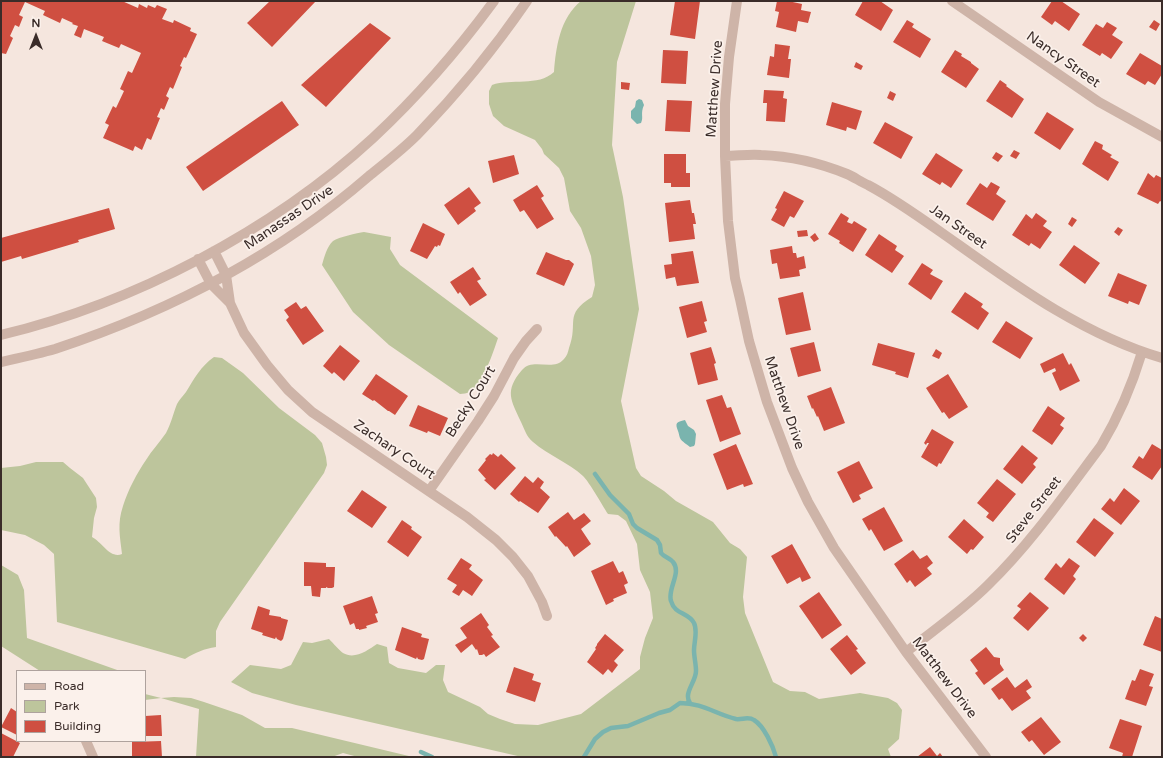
<!DOCTYPE html>
<html>
<head>
<meta charset="utf-8">
<style>
	body { margin:0 }
	#map { position:relative; width:1163px; height:758px; overflow:hidden; background:#f5e6de; font-family:"Varela Round",sans-serif }
	canvas { display:block }
	.frame { position:absolute; inset:0; border:2px solid #3a2c29; pointer-events:none }
	.legend { position:absolute; left:16px; top:670px; width:130px; height:72px; box-sizing:border-box; background:#fbf1eb; border:1px solid #aea29d; margin:0; padding:5px 7px; list-style:none; font-size:12px; color:#3a2c29 }
	.legend li { display:flex; align-items:center; gap:8px; height:20px }
	.legend b { width:20px; border:1px solid #aea29d }
	.north { position:absolute; left:16px; top:16px; width:40px; height:40px; -webkit-text-stroke:3px #fbf1eb; paint-order:stroke; rotate:0deg; font-size:11px; font-weight:700; line-height:16px; text-align:center; color:#3a2c29 }
	.north::after { content:''; display:block; margin:auto; width:14px; height:18px; background:#3a2c29; clip-path:polygon(50% 0,100% 100%,50% 72%,0 100%) }
</style>
</head>
<body>
<div id="map">
<canvas width="1163" height="758"></canvas>
<div class="frame"></div>
<ul class="legend">
<li><b style="height:5px;background:#ceb4a8"></b>Road</li>
<li><b style="height:11px;background:#bdc59c"></b>Park</li>
<li><b style="height:11px;background:#cf4f41"></b>Building</li>
</ul>
<div class="north">N</div>
</div>
<script>
const ctx = document.querySelector('canvas').getContext('2d');
ctx.lineJoin = 'round';
function fill(path, color) {
  ctx.fillStyle = color;
  ctx.fill(path, 'evenodd');
}
function stroke(path, color, width, dash) {
  ctx.strokeStyle = color;
  ctx.lineWidth = width;
  ctx.lineCap = dash ? 'butt' : 'round';
  ctx.setLineDash(dash || []);
  ctx.stroke(path);
}
function drawText(font, color, halo, rows, align = 'center') {
  ctx.font = font + ' "Varela Round",sans-serif';
  ctx.lineWidth = 3.5;
  ctx.setLineDash([]);
  ctx.textBaseline = 'middle';
  ctx.strokeStyle = halo;
  ctx.fillStyle = color;
  for (const [text, x, y, turn = 0] of rows) {
    ctx.save();
    ctx.translate(x, y);
    ctx.rotate((+turn || 0) * Math.PI / 180);
    ctx.textAlign = isNaN(turn) ? turn : align;
    if (halo) ctx.strokeText(text, 0, 0);
    ctx.fillText(text, 0, 0);
    ctx.restore();
  }
}
fill(new Path2D(`
	M581,1H636L617,62L612,145L623,197L639,309L621,401L636,468L641,476L664,491L676,501L713,522L730,543L740,549L747,557L743,597L745,613L773,682L790,691L805,692L819,699L860,693L888,698L897,703L902,710L899,739L888,749L891,757H522L296,705L252,693L231,682L250,665L281,669L291,665L303,642L312,643L329,639C333,643 340,651 343,653C355,660 368,650 377,644L387,647L389,663L398,668L426,673L436,665H445L443,680L448,692L480,707L488,714L500,719L515,724L538,725L581,714L640,669V657L645,638L653,618L650,592L640,570L637,544L626,521L618,515L608,514C602,505 590,483 583,476C569,463 548,455 533,442C526,436 525,430 521,422C511,400 504,391 522,370C533,357 553,372 564,359C567,356 568,352 569,348C579,322 563,315 592,297L595,285L591,256L581,228L570,211L564,178L559,168L544,154L542,149L535,140L504,126L493,116L489,104V91L492,85C511,78 538,87 554,72C556,47 560,18 581,1Z
	M364,232L391,237L390,249L400,265L498,338C494,350 482,387 470,392C467,393 463,394 460,394L389,345L353,312L322,265C324,258 327,246 333,241C339,237 357,233 364,232Z
	M214,357L222,358L243,373L279,408L315,435L322,443L326,457L327,465L324,473L220,622L216,631V647C204,649 196,652 185,659L57,622L54,554L44,545L25,535L1,530V468L20,466L36,462H63L70,468L83,478L96,498L97,507L94,518L92,537C102,542 110,559 122,554C120,536 117,524 123,506C128,490 137,473 146,460C152,450 160,442 166,433C171,424 173,414 177,404C179,400 183,396 186,392C194,379 201,366 214,357Z
	M1,565L18,575L24,590L27,638L120,671H40L1,646Z
	M145,694L161,698L174,697L191,698L204,702L242,715L265,728H292L413,757H358L343,753L332,757H196L199,709L161,698L145,700Z`), '#bdc59c');
fill(new Path2D(`
	M639,99L642,100L644,105C640,114 644,117 641,123L637,124L631,118V111L635,107L636,101Z
	M685,420L688,426L694,430L696,434L695,444L694,446L690,447C687,444 682,442 680,438C679,436 679,433 678,431C675,423 676,422 685,420Z`), '#7ab4ae');
stroke(new Path2D(`
	M595,474L610,495L629,514L633,524L637,528L657,540L660,545L661,553C664,557 670,558 673,562C682,573 667,589 671,601C675,615 688,612 694,623C698,631 694,642 694,650C694,657 696,664 696,671C696,682 683,693 690,703
	M421,752L432,757
	M584,757L595,739L603,732L611,728L628,726L659,713L670,710L680,703C703,703 715,714 736,719C742,720 748,716 754,720C764,726 773,746 776,757`), '#7ab4ae', 4.5);
fill(new Path2D(`
	M1,1H122L138,8L139,4L147,8L148,5L155,8L157,5L167,9L162,19L173,23L174,20L191,28L190,31L197,34L186,58L184,57L180,66L182,67L173,89L170,87L166,96L169,98L164,110L161,108L157,117L160,118L151,140L147,138L142,150L135,146L133,151L103,138L109,125L105,123L113,106L116,108L124,91L120,89L128,71L132,73L141,53L121,44L119,48L102,41L104,37L84,29L81,38L74,35L78,26L72,24L73,23L62,18L60,23L43,15L45,11L25,2L19,15L23,17L19,27L15,25L10,36L13,38L6,54L1,53Z
	M270,1H316L272,47L247,23Z
	M675,1H700L695,39L670,35Z
	M777,1H788L802,4L801,10L811,12L808,23L798,21L796,32L776,27L779,12L775,11Z
	M863,1H880L893,10L881,31L855,15Z
	M1052,1H1061L1080,14L1069,31L1055,21L1052,25L1041,17Z
	M907,20L914,24L912,27L931,39L920,58L893,42Z
	M1154,20L1160,24L1156,31L1149,27Z
	M1107,22L1117,28L1112,35L1123,42L1111,59L1102,53L1100,56L1082,45L1096,24L1103,28Z
	M370,23L391,38L326,107L301,85Z
	M775,44L790,46L788,59H791L789,78L767,75L770,56L774,57Z
	M663,50L688,51L686,84L661,83Z
	M955,50L962,54L961,56L971,62V63L979,69L966,88L941,72Z
	M1140,53L1162,66V74L1155,85L1148,81L1145,85L1126,74Z
	M856,62L863,66L861,70L854,67Z
	M1000,80L1007,85L1006,86L1024,99L1012,118L986,101Z
	M621,82L630,83L629,90L621,89Z
	M764,90L784,91L783,98L787,99L785,122L766,121L767,103H763Z
	M890,91L896,94L893,101L887,98Z
	M667,100L692,101L690,132L665,131Z
	M282,101L299,125L203,191L186,167Z
	M832,102L862,111L856,130L847,127L846,131L826,125Z
	M1047,112L1074,129L1060,150L1034,133Z
	M885,122L913,137L901,159L873,143Z
	M1095,141L1103,145L1102,149L1112,155L1110,157L1119,162L1108,181L1082,164Z
	M1014,150L1020,153L1016,159L1010,156Z
	M996,152L1003,156L998,162L992,158Z
	M936,153L963,170L951,188L942,182L940,185L922,174Z
	M664,154H686V173H690V187H671V183H664Z
	M514,155L519,174L493,183L488,161Z
	M1148,173L1154,178L1156,175L1162,178V202L1160,201L1158,204L1137,194Z
	M991,182L1000,187L996,194L1006,201L993,221L966,204L980,183L987,188Z
	M537,185L544,196L541,198L554,219L537,229L524,210L520,212L513,200Z
	M469,187L481,203L474,208L476,211L458,225L444,205Z
	M784,191L804,201L794,218L790,216L784,227L771,220L777,209L775,208Z
	M690,200L692,213H694L696,224H693L695,239L669,242L665,203Z
	M109,208L115,229L78,240L79,242L22,259L21,256L1,262V238Z
	M841,213L849,218L847,222L852,224L854,221L867,229L853,252L839,243L840,241L828,234Z
	M1036,213L1047,221L1043,226L1052,232L1040,249L1031,243L1029,246L1012,235L1026,214L1032,219Z
	M1072,217L1077,220L1072,227L1068,224Z
	M423,223L445,234L440,246L438,245L437,247L435,246L427,259L410,251Z
	M1118,227L1123,230L1119,236L1114,232Z
	M807,230L808,236L798,237L797,231Z
	M815,233L819,239L814,242L810,237Z
	M879,234L897,246L895,250L904,256L892,273L865,255Z
	M1074,245L1100,263L1085,284L1059,265Z
	M792,246L793,253H796L797,258L804,256L806,268L799,270L800,276L780,279L777,263L772,264L770,250Z
	M693,251L699,283L677,286L675,277L666,279L664,265L672,264L671,254Z
	M546,252L566,260H569L574,264L564,286L536,274Z
	M922,263L933,270L930,274L943,281L931,300L908,284Z
	M473,267L481,279L477,281L487,295L470,306L460,292L458,294L450,282Z
	M1118,273L1147,285L1139,305L1129,301L1128,304L1108,296Z
	M803,292L811,330L786,335L778,298Z
	M965,292L983,304L981,307L989,313L978,330L951,312Z
	M702,301L707,321L704,322L707,332L687,338L679,307Z
	M296,302L301,309L306,306L324,331L303,345L286,320L289,317L284,310Z
	M1006,321L1033,338L1020,359L992,342Z
	M814,342L821,371L798,377L790,348Z
	M878,343L915,353L908,378L895,374L896,372L872,365Z
	M340,345L360,361L344,381L334,372L332,374L323,366Z
	M711,347L716,363L714,364L718,380L698,385L690,353Z
	M936,349L942,353L939,359L932,356Z
	M1063,353L1069,365L1071,363L1080,381L1060,391L1052,373L1056,371L1055,368L1044,373L1040,364Z
	M376,374L408,396L395,415L389,411H388L374,400L373,401L362,394Z
	M948,374L968,407L949,419L944,412L942,413L926,388Z
	M831,387L845,423L824,431L818,416L817,417L813,408L812,409L807,396Z
	M722,395L727,408L731,407L741,434L720,442L706,400Z
	M418,405L448,418L440,436L428,431L427,433L409,426Z
	M1048,406L1065,418L1060,425L1064,428L1052,445L1032,431Z
	M932,429L954,442L941,464L939,463L937,467L921,457L929,443H927L926,445L924,443Z
	M736,444L753,484L744,487L743,484L727,490L713,454Z
	M1152,444L1162,450V466L1152,480L1132,467L1139,456L1143,459Z
	M1022,445L1038,458L1033,464L1036,467L1022,484L1003,469Z
	M493,453L498,457L501,454L516,468L495,490L484,480L486,479L478,470L486,460L485,459L490,454L492,455Z
	M859,461L873,488L859,495L861,499L853,503L837,472Z
	M525,476L533,483L538,477L544,482L540,488L550,497L538,513L520,501L519,502L510,494Z
	M997,479L1016,494L993,522L986,517L989,513L977,503Z
	M1124,488L1140,501L1121,525L1101,509L1110,498L1114,502Z
	M362,490L387,507L372,528L347,511Z
	M884,507L903,541L884,551L871,529L869,531L862,519Z
	M568,512L574,520L584,513L591,521L581,529L591,544L574,557L567,546L566,547L556,536L555,537L548,527Z
	M1094,518L1114,533L1095,557L1076,542Z
	M964,519L984,537L973,550L971,549L967,554L948,537Z
	M402,520L412,527L411,529L422,537L408,557L387,542Z
	M792,544L811,578L802,582L800,577L787,584L771,556Z
	M913,550L920,559L927,555L933,563L927,568L932,574L915,587L910,580L907,583L894,564Z
	M461,558L472,565L469,569L483,580L472,596L463,590L459,596L452,592L457,585L447,579Z
	M1069,558L1080,566L1073,576L1076,579L1064,595L1044,579L1056,563L1061,568Z
	M613,561L619,573L623,571L628,583L624,585L627,593L613,599L614,601L606,605L591,571Z
	M304,562L326,563V567H335L334,587L332,588H328L326,587V588H321L320,597L312,596L311,586H304Z
	M819,592L842,625L822,639L799,606Z
	M1030,592L1049,608L1028,631L1013,618L1021,609L1017,606Z
	M372,596L378,613L375,614L378,622L366,626L367,628L359,630V629H356L354,623L350,625L343,606Z
	M258,606L270,610L269,615L281,617V618L288,620L283,639L281,641L277,639L276,637L275,639L262,635L263,633L251,629Z
	M481,613L489,625L487,627L493,635L491,636L500,647L486,657L484,654L482,655H479L477,649L476,650L472,644L461,653L455,645L467,638L460,628Z
	M1155,616L1162,619V652L1143,645Z
	M402,627L422,634L421,637L429,639L424,659L422,660L418,659L417,657L416,659L395,650Z
	M605,634L624,650L614,661L618,665L612,673L608,669L603,675L587,662L596,649L595,648L597,645V644Z
	M1083,634L1087,638L1083,642L1079,638Z
	M847,635L858,649L856,650L866,663L851,675L830,649Z
	M986,647L994,657L1000,658V664L1004,670L984,685L975,673L978,671L970,660Z
	M514,667L534,674L532,680L541,683L535,702L506,692Z
	M1140,669L1154,674L1149,686L1153,687L1146,706L1125,699L1132,680L1135,681Z
	M1007,677L1015,688L1027,679L1032,687L1026,691L1031,698L1012,711L1002,698L999,700L991,689Z
	M11,708L17,712V735L1,727Z
	M161,715L162,736H145V716Z
	M1041,717L1061,742L1044,755L1032,740L1029,742L1021,732Z
	M1120,719L1142,726L1132,757H1122L1123,753L1109,748Z
	M1,733L20,743L13,757L1,756Z
	M161,741L162,757H132V742Z
	M930,747L937,756L940,753L943,757H917Z`), '#cf4f41');
stroke(new Path2D(`
	M737,1L729,57L725,104V156L728,221L735,278L740,299L749,341L767,402L792,468L808,502L834,548L906,652L986,757
	M952,1L1099,102L1162,137
	M725,156C737,156 749,154 761,155C790,156 820,163 847,174C854,177 861,182 868,185C898,201 925,221 952,240C1018,287 1084,335 1162,358
	M214,251L226,275L230,303
	M198,259L211,284L230,303L244,333L267,365L288,390L312,412L467,517L496,540L513,557L528,576L542,602L547,616
	M1,335C134,303 272,231 373,138C417,97 458,50 494,1
	M1,362C19,358 38,354 55,349C170,311 278,255 369,176C385,163 402,150 417,135C457,94 494,49 527,1
	M429,491L478,421L494,396L514,358L526,341L537,329
	M906,652C934,630 963,610 988,585C1031,543 1065,494 1101,446C1119,416 1132,385 1142,352
	M86,741L93,757`), '#ceb4a8', 10);
drawText('14px', '#3a2c29', '#fbf1eb', [
	["Nancy Street",1063,60,35],
	["Matthew Drive",715,89,-86],
	["Manassas Drive",289,218,-34],
	["Jan Street",958,227,35],
	["Becky Court",471,402,-58],
	["Matthew Drive",784,403,71],
	["Zachary Court",394,450,34],
	["Steve Street",1034,510,-52],
	["Matthew Drive",944,678,53]
]);
</script>
</body>
</html>
